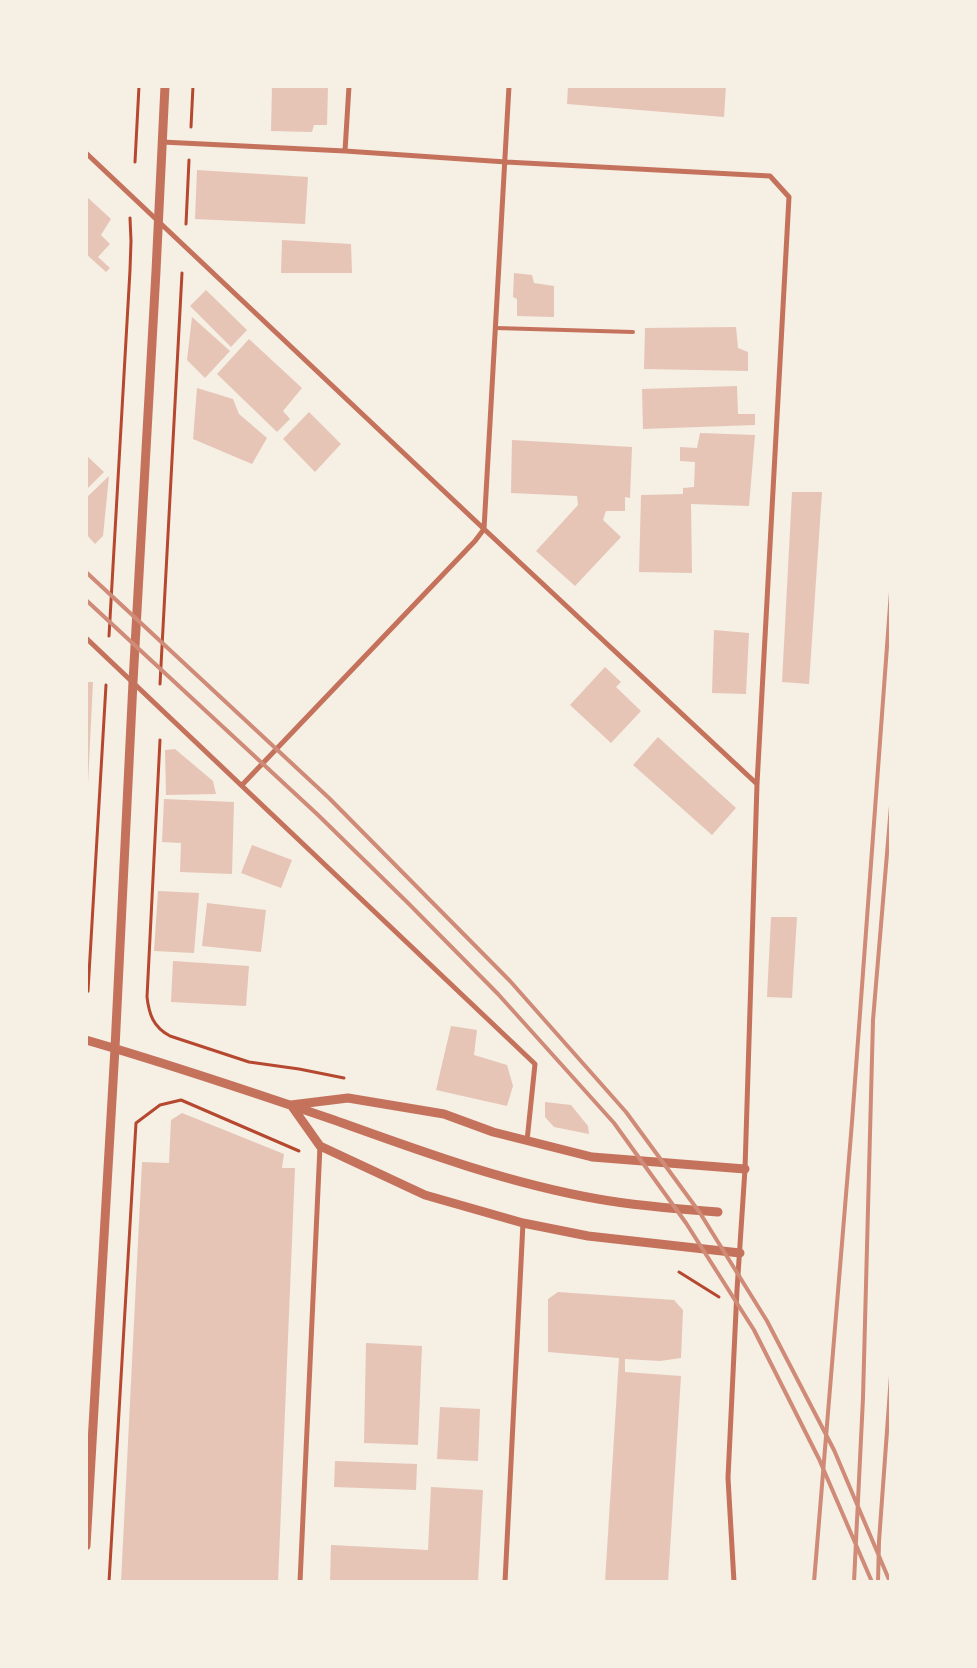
<!DOCTYPE html>
<style>
body{margin:0}
#map{position:relative;width:977px;height:1668px;overflow:hidden;background:#f6efe4;font-family:"PT Sans Narrow",sans-serif}
canvas{display:block}
.frame{position:absolute;inset:0;border:88px solid #f6efe4;pointer-events:none}
</style>
<div id="map">
<canvas width="977" height="1668"></canvas>
<div class="frame"></div>
</div>
<script>
const g = document.querySelector('canvas').getContext('2d');
g.lineJoin = 'round';
function fill(path, color) { g.fillStyle = color; g.fill(path, 'evenodd'); }
function stroke(path, color, width, dash) { g.strokeStyle = color; g.lineWidth = width; g.lineCap = dash ? 'butt' : 'round'; g.setLineDash(dash || []); g.stroke(path); }
const building = new Path2D(`
 M272,86H328L327,125H314L312,132L271,131Z
 M568,86H726L724,117L567,104Z
 M197,170L308,177L305,224L195,219Z
 M86,196L111,219L101,235L110,244L98,257L110,268L106,272L86,254Z
 M282,240L351,244L352,273H281Z
 M514,273L532,275L534,283L554,286V317L517,316V299L513,297Z
 M206,290L247,330L231,347L190,306Z
 M192,317L230,351L205,378L187,360Z
 M736,327L738,348L748,352V371L644,369L645,328Z
 M249,339L302,388L283,411L290,419L277,432L217,374Z
 M737,386L738,414H755V425L643,429L642,389Z
 M197,388L233,399L239,414L267,438L252,464L193,439Z
 M309,412L341,444L315,472L283,439Z
 M700,433L755,435L749,506L691,504L692,573L639,572L641,495L683,494V488L694,487L695,462L680,461V447L697,448Z
 M512,440L632,447L630,498L625,497V511H606L603,520L621,537L575,586L536,551L578,505L577,496L511,493Z
 M86,455L104,472L86,490Z
 M109,476L103,536L95,544L86,534V498Z
 M792,492H822L809,684L782,682Z
 M714,630L749,633L746,694L712,693Z
 M605,667L621,682L616,687L641,711L611,743L570,705Z
 M86,682H93L88,783H86Z
 M658,737L736,808L712,835L633,765Z
 M175,749L213,781L216,794L166,795L165,750Z
 M164,799L234,802L232,874L180,872L181,843L162,842Z
 M252,845L292,860L281,888L241,873Z
 M158,891L199,893L194,953L154,951Z
 M207,903L266,910L261,952L202,946Z
 M771,917H797L792,998L767,997Z
 M173,961L249,966L246,1006L171,1002Z
 M451,1026L477,1030L474,1055L507,1065L513,1086L507,1106L436,1090Z
 M545,1102L571,1105L588,1126L589,1134L554,1127L545,1117Z
 M182,1113L284,1154L282,1168H295L278,1582H121L142,1162L169,1163L171,1120Z
 M558,1292L674,1300L683,1310L681,1358L660,1361L625,1359V1372L681,1376L668,1582H605L619,1358L548,1352V1299Z
 M366,1343L422,1346L418,1445L364,1443Z
 M440,1407L480,1409L478,1461L437,1459Z
 M335,1461L417,1464L416,1490L334,1487Z
 M431,1487L483,1490L478,1582H330L331,1545L428,1550Z`);
const path = new Path2D(`
 M191,127L193,86
 M135,162L139,86
 M186,224L189,160
 M109,636L130,270L131,241L130,218
 M160,684L182,273
 M160,740L147,997C149,1014 153,1027 170,1036L249,1062L299,1069L344,1078
 M86,993L88,991L106,685
 M679,1272L719,1297
 M109,1582L136,1123L160,1105L181,1100L299,1151`);
const service = new Path2D(`
 M496,328L633,332`);
const minor = new Path2D(`
 M162,142L345,151L506,162L770,176L789,197L757,784L745,1169L737,1290L728,1478L734,1582
 M345,151L349,86
 M86,153L484,529L757,784
 M86,638L535,1064L527,1141
 M242,785L475,541L484,529L509,86
 M300,1582L320,1146
 M505,1582L523,1223`);
const tertiary = new Path2D(`
 M86,1040C169,1064 252,1092 334,1120C420,1151 507,1183 598,1199C637,1206 677,1209 718,1212
 M740,1253L588,1236L523,1223L425,1195L320,1146L291,1105L348,1098L444,1114L493,1132L592,1157L745,1169
 M86,1546L115,1048L133,682L156,271L165,86`);
const rail = new Path2D(`
 M86,572L329,798L510,981L626,1112L700,1213L767,1321L834,1450L890,1582
 M86,600L317,814L408,903L498,994L614,1123L686,1223L754,1330L819,1459L872,1582
 M814,1582L852,1122L891,592
 M854,1582L863,1398L873,1020L891,806
 M878,1582L879,1541L891,1376`);
fill(building, '#e6c5b7');
stroke(path, '#b5482f', 3);
stroke(service, '#c5725c', 4);
stroke(minor, '#c5725c', 5);
stroke(tertiary, '#c5725c', 9);
stroke(rail, '#cf8b77', 4);
</script>
